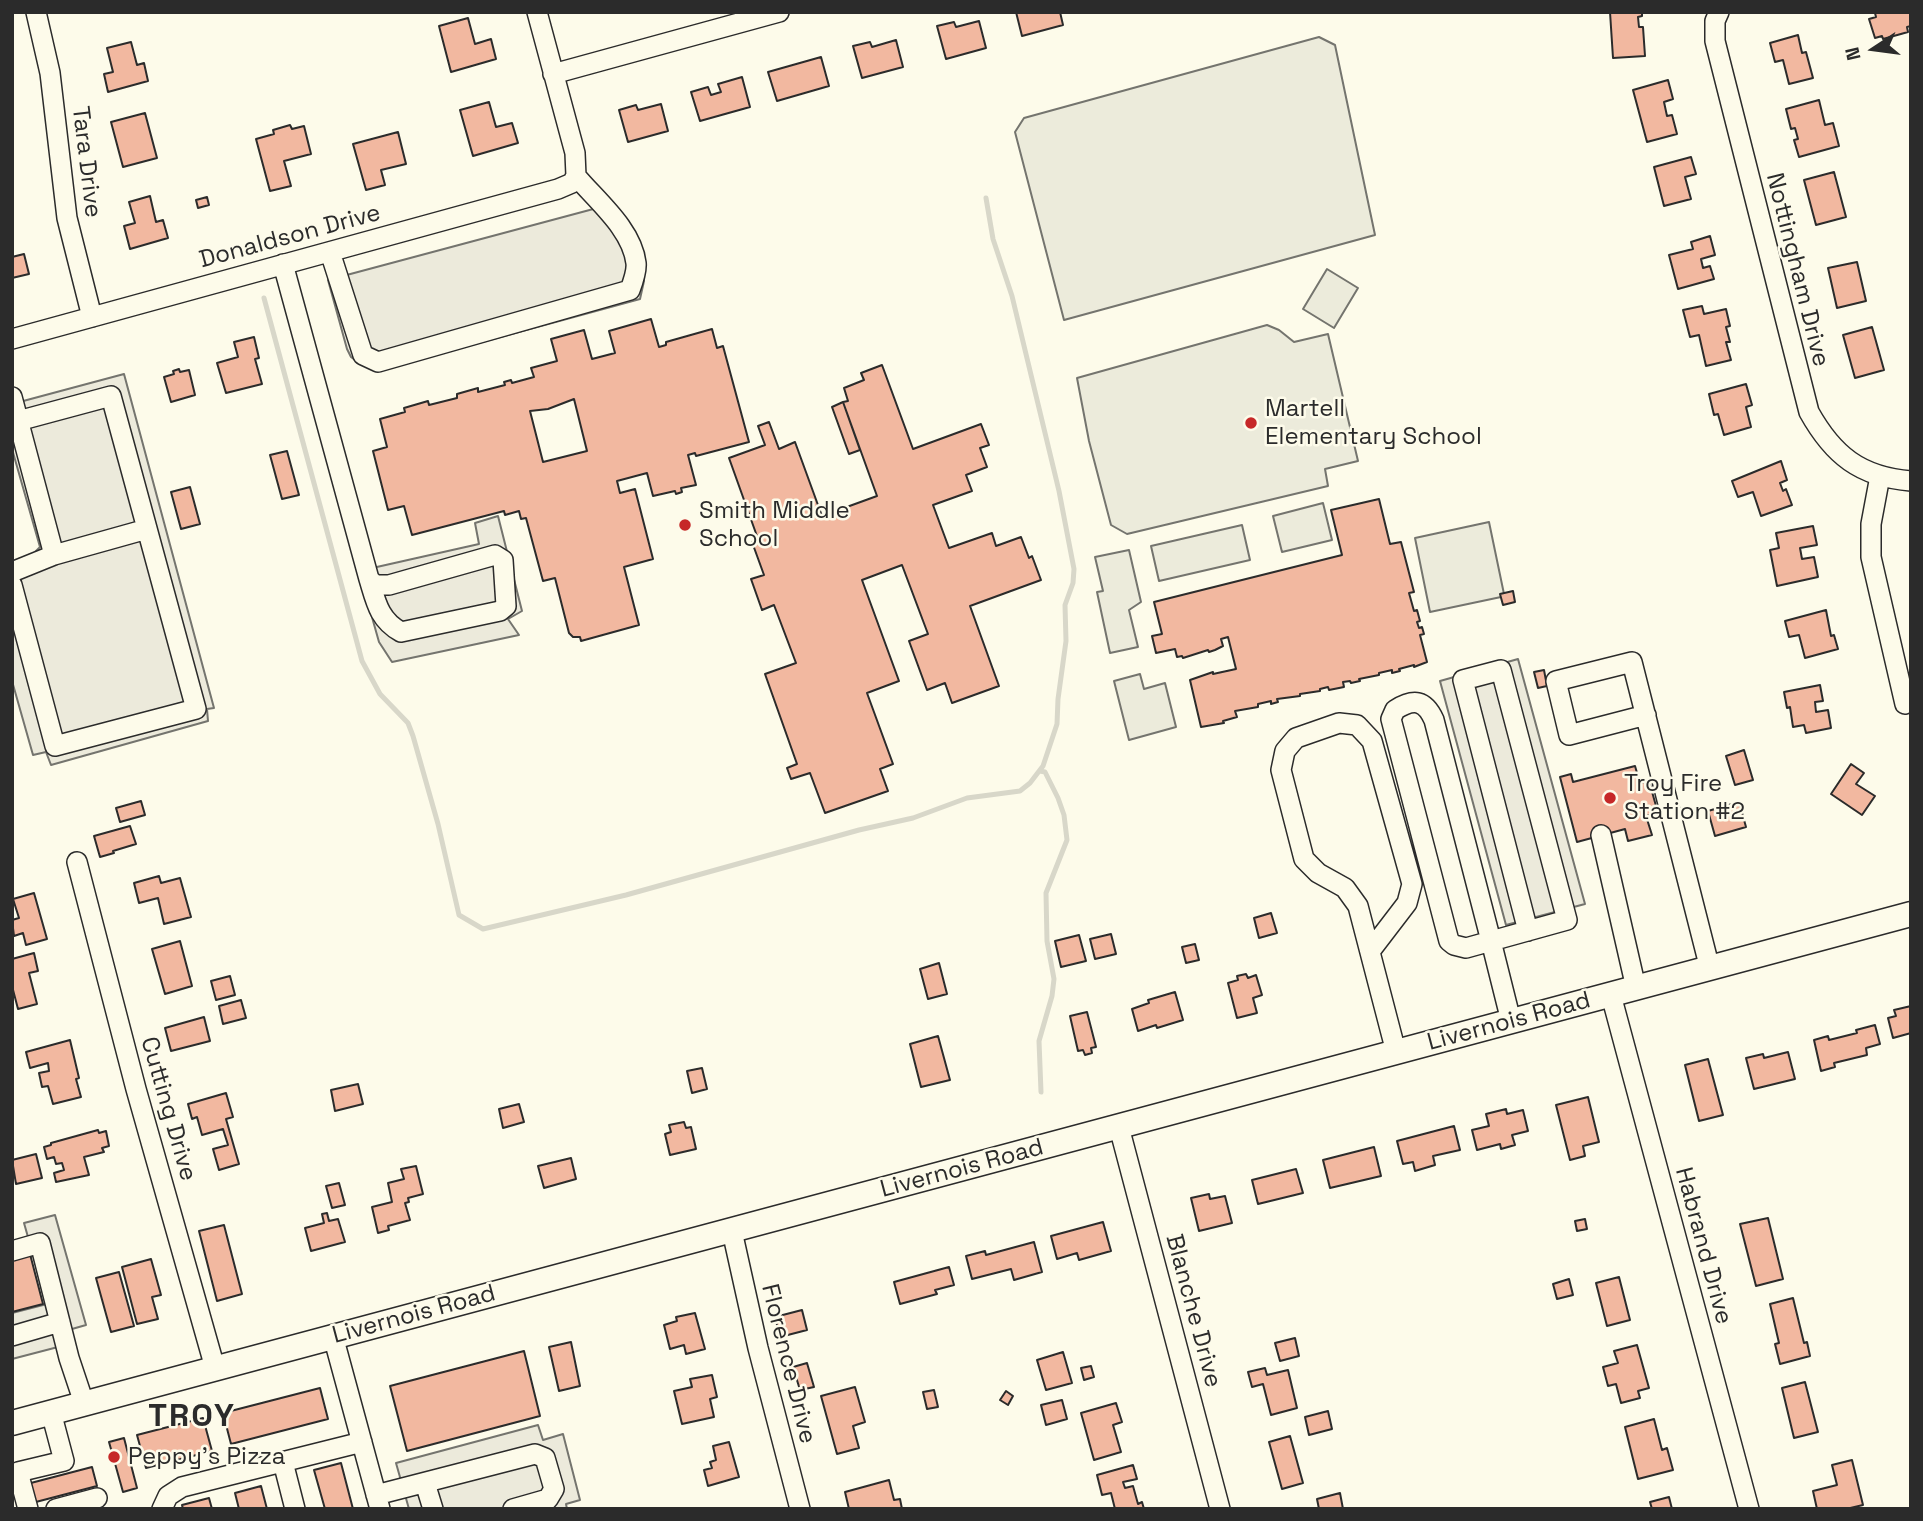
<!DOCTYPE html>
<style>
body{margin:0}
#map{position:relative;width:1923px;height:1521px;overflow:hidden;background:#fdfbea;font-family:"Space Grotesk",sans-serif}
canvas{display:block}
.frame{position:absolute;inset:0;border:14px solid #2b2b2b;pointer-events:none}
.north{position:absolute;left:1839px;top:14px;width:70px;height:70px;-webkit-text-stroke:5px #fdfbea;paint-order:stroke;rotate:257deg;font-size:19px;font-weight:700;line-height:28px;text-align:center;color:#2b2b2b}
.north::after{content:'';display:block;margin:auto;width:24px;height:32px;background:#2b2b2b;clip-path:polygon(50% 0,100% 100%,50% 72%,0 100%)}
</style>
<div id="map">
<canvas width="1923" height="1521"></canvas>
<div class="frame"></div>
<div class="north">N</div>
</div>
<script>
const g = document.querySelector('canvas').getContext('2d');
g.lineJoin = 'round';
function fill(path, color) { g.fillStyle = color; g.fill(path, 'evenodd'); }
function stroke(path, color, width, dash) { g.strokeStyle = color; g.lineWidth = width; g.lineCap = dash ? 'butt' : 'round'; g.setLineDash(dash || []); g.stroke(path); }
function label(font, color, halo, rows, align = 'center') {
  g.font = font + ' "Space Grotesk",sans-serif'; g.lineWidth = 5; g.setLineDash([]); g.textBaseline = 'middle'; g.strokeStyle = halo; g.fillStyle = color; for (const [text, x, y, turn = 0] of rows) {
    g.save(); g.translate(x, y); g.rotate((+turn || 0) * Math.PI / 180); g.textAlign = isNaN(turn) ? turn : align; if (halo) g.strokeText(text, 0, 0); g.fillText(text, 0, 0); g.restore();
  }
}
const green = new Path2D(`
 M1319,37L1335,45L1375,235L1064,320L1015,132L1024,118Z
 M1327,269L1358,288L1334,328L1303,309Z
 M1267,325L1279,330L1294,342L1328,334L1358,461L1325,469L1328,486L1127,534L1111,525L1089,441L1077,378Z
 M1323,503L1332,540L1282,552L1273,516Z
 M1489,522L1504,594L1501,597L1430,612L1415,538Z
 M1242,525L1250,560L1159,581L1151,546Z
 M1129,550L1141,602L1129,610L1138,647L1110,653L1097,592L1103,591L1095,557Z
 M1140,674L1144,689L1165,683L1176,727L1129,740L1114,681Z`);
const parking = new Path2D(`
 M612,204L643,263L644,281L640,299L383,369L359,363L351,357L347,349L328,280Z
 M124,374L214,708L207,709L208,721L51,765L46,752L33,755L12,681V563L29,558L40,547L12,449V404Z
 M498,516L522,611L508,619L519,635L392,662L379,642L359,571L479,544L475,523Z
 M1518,659L1585,904L1506,925L1440,681Z
 M55,1215L86,1325L72,1329L58,1347L12,1359V1313L47,1304L24,1223Z
 M538,1425L543,1440L563,1434L580,1500L566,1504L567,1509H409L396,1463Z`);
const stream = new Path2D(`
 M264,298L362,661L380,694L408,723L413,736L438,824L459,915L483,929L626,895L859,830L913,818L967,798L1020,791L1030,783L1043,766L1057,724L1058,699L1066,641L1065,605L1073,583L1074,569L1059,491L1012,296L993,239L986,198
 M1040,771L1045,772L1058,798L1064,815L1067,840L1046,893L1047,941L1054,979L1052,996L1039,1041L1041,1092`);
const building = new Path2D(`
 M1016,12H1060L1063,25L1022,36Z
 M1610,12H1642V16L1638,17L1639,27H1643L1645,56L1613,58Z
 M1911,12V26L1907,27L1908,32L1883,39L1882,36L1875,38L1869,19L1876,17L1875,13Z
 M468,18L475,44L491,39L496,59L451,72L439,26Z
 M979,21L986,48L946,59L937,26L954,22L956,27Z
 M1798,35L1802,53L1806,52L1813,78L1789,84L1783,60L1775,62L1770,43Z
 M896,40L903,67L862,78L853,46L870,42L872,47Z
 M131,42L137,65L144,63L148,81L108,92L104,74L113,72L107,48Z
 M821,57L829,86L777,101L768,72Z
 M742,77L750,107L700,121L691,92L708,87L711,95L721,92L718,84Z
 M1668,80L1673,99L1664,102L1667,116L1672,115L1677,134L1647,142L1633,90Z
 M1819,100L1825,125L1833,123L1839,146L1799,157L1794,140L1798,139L1795,128L1791,129L1786,109Z
 M489,102L496,127L512,123L518,143L473,156L460,110Z
 M661,104L668,131L628,142L619,110L636,105L638,110Z
 M145,113L157,158L123,167L111,122Z
 M290,125L292,129L304,126L311,154L284,161L291,186L270,191L256,139L274,134L273,130Z
 M398,132L406,164L381,170L385,185L366,190L353,144Z
 M1691,157L1696,174L1685,177L1691,199L1664,206L1654,167Z
 M1834,172L1846,217L1816,225L1804,180Z
 M150,196L156,222L163,220L168,238L130,249L124,226L135,223L129,202Z
 M207,197L209,205L198,208L196,200Z
 M1710,236L1715,255L1701,259L1703,268L1710,266L1714,279L1678,289L1669,255L1693,249L1691,242Z
 M24,254L29,274L12,278V257Z
 M1857,262L1866,301L1837,308L1828,268Z
 M1702,306L1704,314L1726,309L1730,326L1726,327L1730,342H1726L1731,360L1706,366L1699,335L1690,337L1683,310Z
 M651,319L659,347L666,345V342L712,329L717,348L723,346L749,442L696,456L695,453L688,455L696,485L681,488L682,492L676,494L675,491L653,496L647,473L617,481L620,493L635,489L653,559L624,567L639,625L581,641L580,637H573L569,633L555,578L543,581L526,518L521,519L519,511L505,515L504,511L412,535L404,506L388,510L373,451L387,447L380,419L405,412L404,408L428,401L429,405L457,398V394L478,388V392L505,385L504,382L511,380L512,383L534,377L531,368L557,361L551,339L584,330L592,359L615,353L609,331ZM574,399L587,451L543,462L530,411L548,409Z
 M1872,327L1884,370L1855,378L1843,335Z
 M254,337L259,358L255,359L262,384L226,393L217,363L238,357L234,342Z
 M882,365L913,449L981,424L989,445L980,448L987,467L966,475L972,491L933,505L949,548L992,533L996,546L1021,537L1029,558L1032,556L1041,580L970,606L999,686L952,703L945,683L927,690L909,641L928,634L902,565L862,580L899,681L867,693L893,764L880,769L888,791L825,813L810,773L791,779L787,768L797,764L765,674L796,663L774,605L762,610L751,579L764,575L752,542L758,539L729,458L765,445L758,426L769,422L779,449L795,442L822,516L877,496L843,402L848,401L844,388L864,380L861,373Z
 M179,369L180,372L189,370L195,395L171,402L164,377L174,374L173,371Z
 M1746,384L1752,405L1746,407L1751,427L1724,435L1718,414L1714,415L1709,394Z
 M843,402L860,450L849,454L832,407Z
 M287,451L299,495L282,499L270,455Z
 M1781,461L1787,480L1780,483L1783,491L1786,489L1792,505L1761,516L1753,492L1738,497L1732,481Z
 M190,487L200,524L181,529L171,492Z
 M1379,499L1390,544L1401,542L1414,592L1409,593L1414,611L1417,610L1420,621L1417,622L1419,628L1422,627L1424,634L1420,635L1427,662L1414,667V665L1399,669L1400,671L1392,673V670L1379,673V675L1359,679L1360,681L1351,683L1350,681L1343,682L1344,687L1329,690L1328,687L1320,689V691L1300,694V696L1277,699L1278,702L1271,704V701L1258,704V707L1235,711L1237,717L1223,721L1224,723L1201,727L1190,680L1213,672V674L1236,669L1228,637L1221,639L1223,646L1215,650L1209,652L1208,650L1183,658L1182,656L1177,657L1175,649L1156,653L1152,636L1162,634L1154,602L1342,555L1331,510Z
 M1813,526L1817,545L1800,548L1802,559L1814,557L1818,577L1777,586L1770,550L1779,548L1776,533Z
 M1513,591L1515,602L1503,605L1500,594Z
 M1826,610L1831,636L1834,635L1838,649L1805,658L1799,635L1789,637L1785,621Z
 M1544,670L1547,686L1538,688L1534,672Z
 M1820,685L1823,701L1815,702L1816,712L1828,710L1831,728L1806,733L1804,725L1793,727L1790,707L1787,708L1784,692Z
 M1744,750L1753,780L1735,785L1726,756Z
 M1851,764L1864,773L1856,784L1875,796L1862,815L1831,794Z
 M1635,766L1640,783L1649,781L1658,813L1646,816L1652,835L1628,841L1625,829L1577,842L1560,777L1571,774L1573,782Z
 M141,801L145,815L120,822L116,808Z
 M1739,802L1746,827L1715,836L1708,811Z
 M130,826L136,844L113,851L114,853L100,857L94,836Z
 M159,876L161,883L180,878L191,917L164,924L158,898L139,903L134,883Z
 M34,893L47,939L26,945L23,933L14,936L12,920L19,918L13,899Z
 M1271,913L1277,933L1259,938L1254,918Z
 M1111,934L1116,954L1095,959L1090,939Z
 M1079,935L1086,961L1061,967L1055,941Z
 M180,941L192,986L165,994L152,949Z
 M1195,944L1199,960L1186,963L1182,947Z
 M34,953L38,971L29,973L37,1004L18,1009L12,986V959Z
 M939,963L947,994L928,999L920,969Z
 M1246,974L1248,978L1256,975L1262,995L1253,998L1257,1013L1237,1018L1228,983L1238,980L1237,976Z
 M230,976L235,995L216,1000L211,981Z
 M1175,992L1183,1020L1157,1028L1156,1025L1138,1031L1132,1009L1149,1003L1148,1000Z
 M241,1000L246,1018L223,1024L219,1006Z
 M1911,1006V1033L1893,1038L1888,1018L1896,1016L1894,1010Z
 M1087,1012L1096,1047L1091,1048L1092,1053L1085,1055L1083,1050L1078,1051L1070,1016Z
 M204,1017L210,1041L171,1051L165,1028Z
 M1875,1025L1880,1044L1866,1048L1867,1055L1834,1063L1835,1067L1821,1071L1814,1040L1828,1036L1829,1040L1857,1033L1856,1030Z
 M938,1036L950,1080L921,1087L910,1044Z
 M70,1040L79,1078L76,1079L81,1097L53,1104L48,1086L42,1087L39,1073L49,1071L48,1063L30,1068L26,1052Z
 M1788,1052L1795,1079L1754,1089L1746,1058L1763,1054L1764,1058Z
 M1708,1059L1723,1115L1699,1121L1685,1065Z
 M702,1068L707,1089L692,1093L687,1071Z
 M358,1084L363,1104L335,1111L331,1090Z
 M226,1093L233,1117L226,1119L239,1164L219,1170L213,1149L228,1145L223,1129L202,1135L197,1117L192,1119L188,1104Z
 M1588,1097L1599,1142L1583,1146L1585,1156L1570,1160L1556,1105Z
 M519,1104L524,1122L503,1128L499,1109Z
 M1506,1109L1507,1114L1523,1110L1528,1131L1512,1135L1515,1145L1501,1149L1500,1144L1477,1150L1472,1130L1489,1126L1486,1114Z
 M684,1122L686,1128L691,1127L696,1149L670,1155L665,1134L671,1132L669,1125Z
 M1454,1126L1460,1150L1433,1156L1435,1165L1415,1171L1413,1162L1403,1164L1397,1141Z
 M98,1130L99,1133L106,1131L109,1146L102,1148L104,1152L84,1157L89,1175L56,1182L54,1173L64,1170L62,1163L56,1164L54,1157L47,1159L44,1147L51,1145V1143Z
 M1374,1147L1381,1176L1330,1188L1323,1160Z
 M36,1154L42,1178L16,1184L12,1160Z
 M571,1158L576,1179L544,1188L538,1166Z
 M416,1166L423,1194L408,1198L409,1202L405,1203L410,1220L388,1226L389,1230L378,1233L372,1207L392,1202L388,1183L404,1179L401,1169Z
 M1296,1169L1303,1193L1258,1204L1252,1180Z
 M339,1183L345,1205L332,1208L326,1186Z
 M1209,1194L1210,1199L1225,1196L1232,1223L1199,1231L1191,1198Z
 M327,1213L329,1221L338,1219L345,1242L311,1251L305,1228L324,1223L322,1214Z
 M1768,1218L1783,1279L1756,1286L1740,1224Z
 M1585,1219L1587,1229L1577,1231L1575,1221Z
 M1103,1222L1111,1251L1079,1260L1077,1253L1057,1259L1051,1236Z
 M224,1225L242,1294L217,1301L199,1231Z
 M1034,1242L1042,1272L1014,1280L1011,1269L972,1279L966,1256L985,1251L986,1255Z
 M30,1254L43,1304L12,1312V1259Z
 M151,1259L161,1295L152,1297L158,1319L137,1324L122,1267Z
 M949,1267L954,1285L935,1290L937,1294L900,1304L894,1282Z
 M119,1272L134,1326L111,1332L96,1278Z
 M1619,1277L1630,1320L1607,1326L1596,1283Z
 M1569,1279L1573,1295L1557,1299L1553,1284Z
 M1793,1298L1804,1343L1807,1342L1810,1356L1780,1364L1775,1344L1779,1343L1770,1304Z
 M802,1310L807,1330L780,1337L775,1317Z
 M695,1313L705,1349L686,1354L684,1345L670,1349L664,1325L677,1321L676,1317Z
 M1295,1338L1299,1356L1280,1361L1275,1343Z
 M571,1342L580,1386L559,1391L549,1347Z
 M1637,1345L1649,1388L1638,1391L1640,1398L1621,1403L1616,1384L1608,1386L1603,1367L1618,1363L1614,1351Z
 M524,1351L540,1416L407,1451L390,1386Z
 M1063,1352L1072,1383L1046,1390L1037,1360Z
 M807,1363L814,1387L800,1390L793,1367Z
 M1091,1366L1094,1377L1084,1380L1081,1368Z
 M1265,1368L1267,1375L1288,1370L1297,1408L1271,1415L1263,1384L1252,1387L1248,1372Z
 M712,1375L717,1397L710,1399L714,1417L682,1424L674,1391L692,1387L690,1379Z
 M1805,1382L1818,1432L1794,1438L1782,1388Z
 M855,1387L865,1422L853,1426L859,1448L837,1454L821,1396Z
 M320,1388L328,1419L231,1444L223,1413Z
 M934,1390L938,1407L927,1409L923,1392Z
 M1006,1391L1013,1396L1008,1405L1000,1400Z
 M1062,1400L1067,1419L1046,1425L1041,1405Z
 M1116,1403L1122,1422L1113,1425L1121,1452L1094,1460L1081,1413Z
 M1328,1411L1332,1429L1309,1435L1305,1417Z
 M203,1418L212,1451L146,1468L137,1435Z
 M1654,1419L1662,1450L1667,1448L1673,1470L1638,1479L1625,1427Z
 M1290,1436L1303,1483L1282,1489L1269,1442Z
 M124,1438L137,1488L123,1492L109,1442Z
 M729,1442L739,1477L708,1486L704,1470L712,1468L710,1462L716,1460L713,1446Z
 M1852,1460L1863,1505L1846,1509H1817L1813,1491L1837,1485L1832,1465Z
 M341,1463L353,1509H325L314,1470Z
 M1133,1465L1137,1479L1123,1482L1125,1488L1133,1486L1138,1504L1142,1502L1144,1509H1115L1111,1493L1102,1495L1097,1475Z
 M92,1467L97,1486L32,1503L27,1484Z
 M889,1480L894,1500L900,1499L902,1509H849L845,1492Z
 M261,1486L267,1509H239L235,1493Z
 M1340,1493L1343,1509H1319L1317,1499Z
 M1669,1497L1672,1509H1652L1650,1502Z
 M209,1498L212,1509H183L182,1505Z`);
const minor = new Path2D(`
 M36,12L50,73L67,218L92,317
 M537,12L575,153L576,176
 M1719,12L1715,21V41L1809,412C1833,455 1860,477 1911,481
 M553,74L779,12
 M330,252L363,355L378,362L630,290C633,282 637,271 636,263C632,229 597,201 576,176
 M283,264L369,579L375,585H389L495,555L503,560L506,606L500,611L401,632C379,620 376,602 369,579
 M12,339L558,189L572,183L576,176
 M12,397L54,555
 M1880,476L1871,524V557L1905,704
 M12,572L54,555L147,529
 M12,585L55,746L196,709L111,396L18,421
 M1646,715L1569,735L1556,681L1632,662L1710,969
 M1601,835L1636,988
 M77,862L136,1089L215,1368
 M1371,950L1407,903L1412,884L1372,741L1357,725L1339,723L1296,738L1285,751L1281,770L1304,859L1318,873L1345,888L1358,906L1396,1052
 M1611,995L1749,1509
 M1511,1021L1491,941L1434,720C1425,700 1414,698 1395,710L1391,719L1449,941L1454,945L1466,948L1567,920L1501,670L1463,680L1528,931
 M1119,1127L1220,1509
 M732,1231L758,1348L800,1509
 M12,1251L40,1243L69,1358L84,1403
 M12,1336L60,1322
 M333,1336L380,1509
 M283,1462L295,1509
 M425,1483L433,1509
 M376,1495L535,1454L545,1458L554,1489L548,1499L513,1509
 M28,1509L18,1472L64,1461L51,1412
 M56,1509L97,1498
 M162,1509L168,1496L182,1487L362,1442`);
const major = new Path2D(`
 M12,1423L1911,914`);
const markers = [
 [1251,423,7,"#c62828"],
 [685,525,7,"#c62828"],
 [1610,798,7,"#c62828"],
 [114,1457,7,"#c62828"]
];
const streetNames = [
 ["Tara Drive",86,162,83],
 ["Donaldson Drive",290,237,-15],
 ["Nottingham Drive",1797,270,76],
 ["Livernois Road",1509,1022,-15],
 ["Cutting Drive",168,1109,74],
 ["Livernois Road",962,1169,-15],
 ["Habrand Drive",1703,1246,75],
 ["Blanche Drive",1193,1311,75],
 ["Livernois Road",414,1315,-15],
 ["Florence Drive",788,1364,76]
];
const poiNames = [
 ["Martell",1265,409],
 ["Elementary School",1265,437],
 ["Smith Middle",699,511],
 ["School",699,539],
 ["Troy Fire",1624,784],
 ["Station #2",1624,812],
 ["Peppy's Pizza",128,1457]
];
const districtNames = [
 ["TROY",192,1417]
];
fill(green, '#ecebdb');
stroke(green, '#74746e', 2);
fill(parking, '#eceadb');
stroke(parking, '#74746e', 2);
stroke(stream, '#d8d7c9', 5);
fill(building, '#f2b8a0');
stroke(building, '#2b2b2b', 2);
stroke(minor, '#2b2b2b', 22);
stroke(major, '#2b2b2b', 27);
stroke(minor, '#fdfbea', 19);
stroke(major, '#fdfbea', 24);
for (const [x, y, r, color] of markers) { const dot = new Path2D(); dot.arc(x, y, r, 0, 2 * Math.PI); g.fillStyle = color; g.fill(dot); stroke(dot, '#fdfbea', 2.5); }
label('24px', '#2b2b2b', '#fdfbea', streetNames);
label('24px', '#2b2b2b', '#fdfbea', poiNames, 'left');
g.letterSpacing = '2px';
label('bold 32px', '#2b2b2b', '#fdfbea', districtNames);
g.letterSpacing = '0px';
</script>
